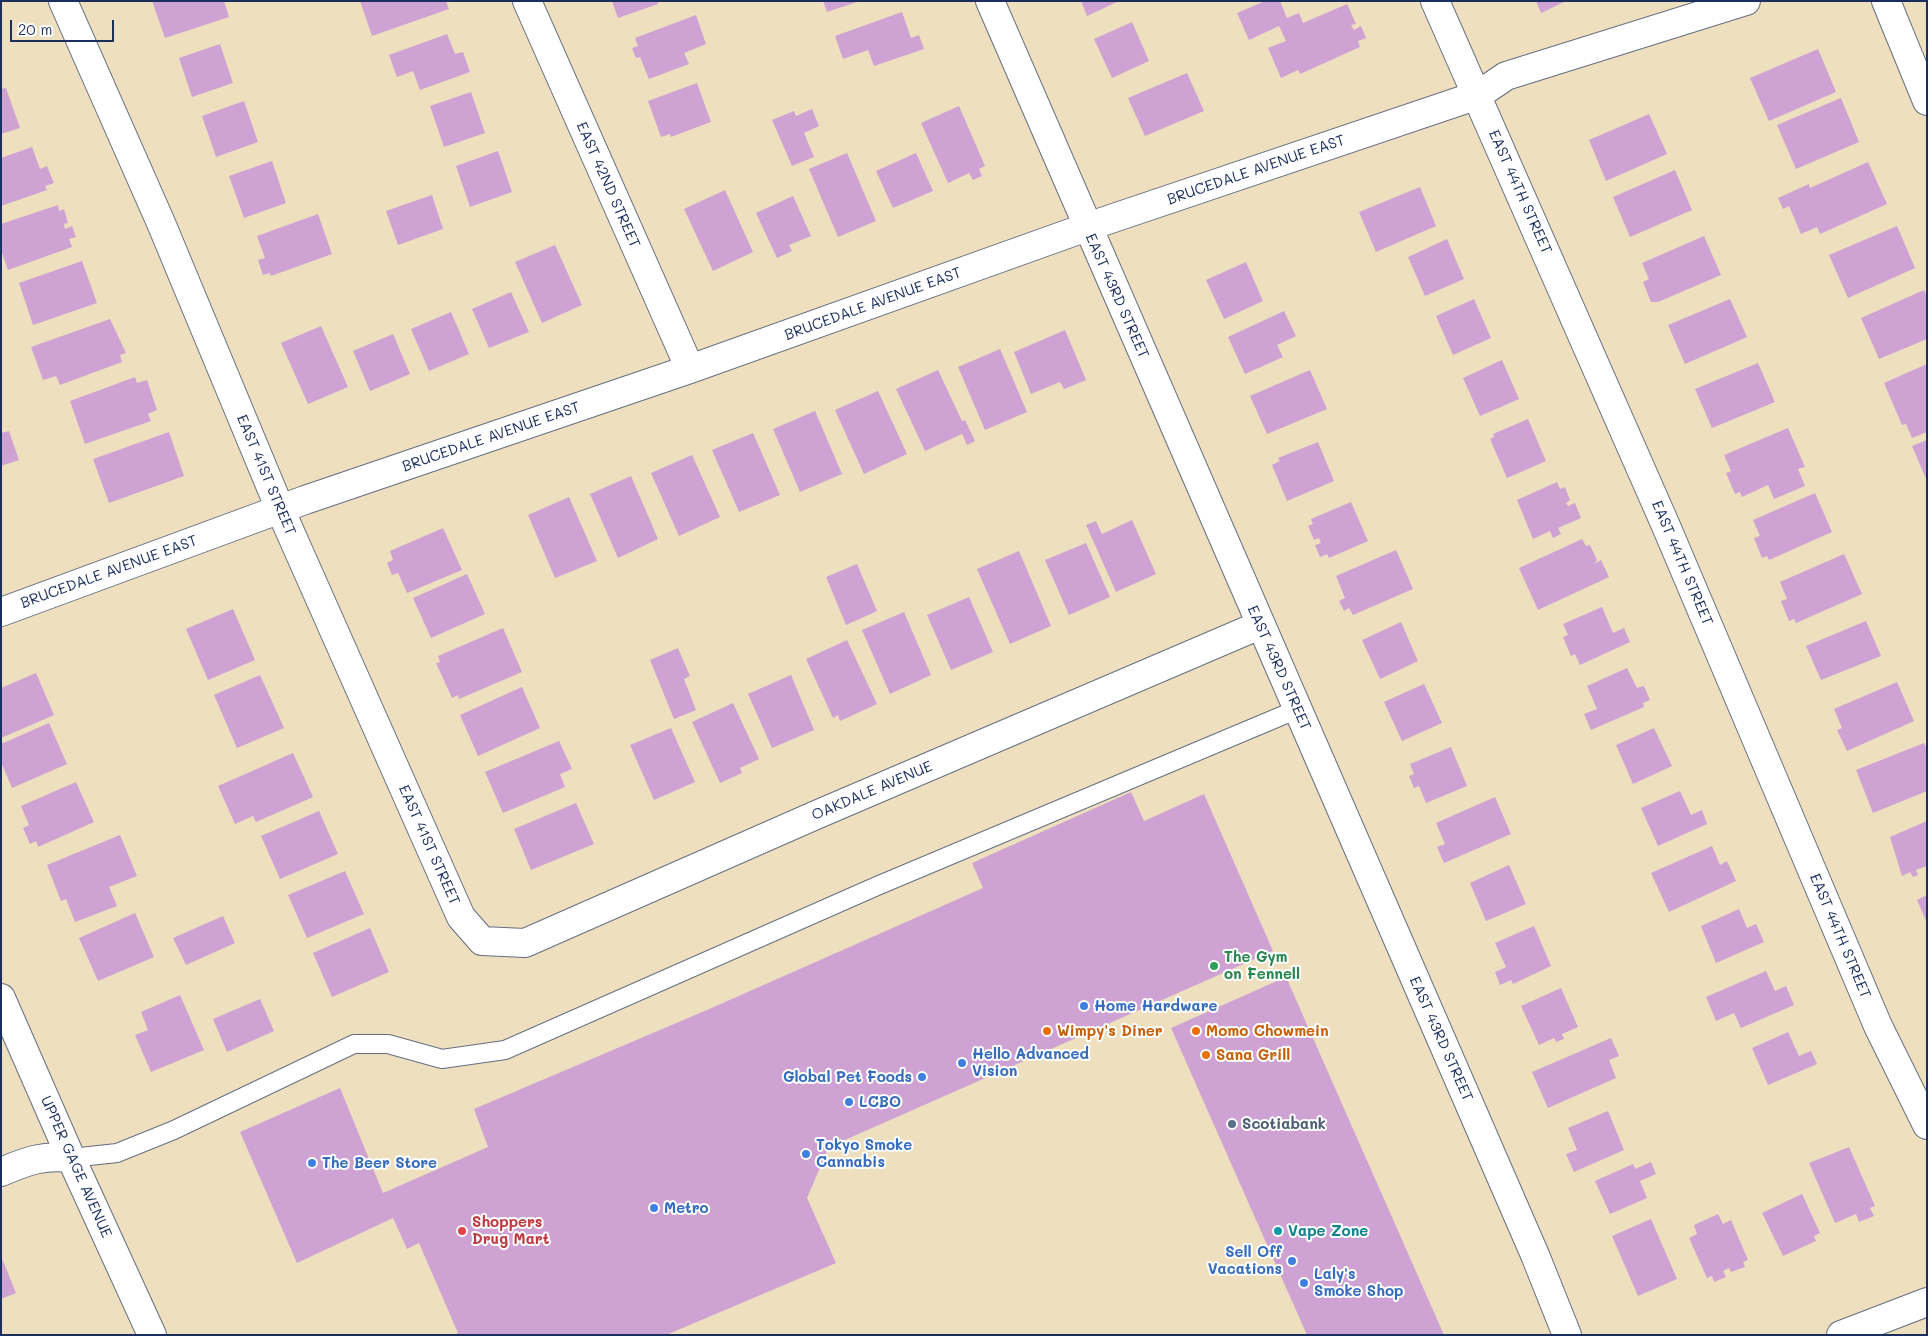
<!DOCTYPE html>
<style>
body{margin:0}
#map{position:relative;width:1928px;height:1336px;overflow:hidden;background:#eee0bf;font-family:Mali,sans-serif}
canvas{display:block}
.frame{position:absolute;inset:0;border:2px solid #1b2f5e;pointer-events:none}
.scale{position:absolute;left:10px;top:20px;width:104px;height:22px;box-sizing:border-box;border:2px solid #1b2f5e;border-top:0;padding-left:6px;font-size:15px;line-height:18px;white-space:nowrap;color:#1b2f5e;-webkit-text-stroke:4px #fff;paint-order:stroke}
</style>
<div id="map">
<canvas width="1928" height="1336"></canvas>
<div class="frame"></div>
<div class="scale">20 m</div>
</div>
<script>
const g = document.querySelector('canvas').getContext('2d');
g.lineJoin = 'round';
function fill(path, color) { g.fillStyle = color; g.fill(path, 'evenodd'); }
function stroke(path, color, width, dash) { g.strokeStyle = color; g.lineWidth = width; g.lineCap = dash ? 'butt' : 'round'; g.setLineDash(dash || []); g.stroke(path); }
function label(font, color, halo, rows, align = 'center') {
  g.font = font + ' Mali,sans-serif'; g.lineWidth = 4; g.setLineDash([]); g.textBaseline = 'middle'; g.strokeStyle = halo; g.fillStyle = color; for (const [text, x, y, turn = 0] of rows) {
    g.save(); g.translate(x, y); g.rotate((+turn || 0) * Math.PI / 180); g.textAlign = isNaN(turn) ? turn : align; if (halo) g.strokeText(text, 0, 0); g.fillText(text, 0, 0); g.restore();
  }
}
const building = new Path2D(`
 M152,1H224L229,17L165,38Z
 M360,1H446L449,9L372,36Z
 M612,1H658V4L618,18Z
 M823,1H857V2L827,12Z
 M1081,1H1119L1087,16Z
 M1265,1H1280L1287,18L1299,13L1303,23L1347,4L1356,24L1351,25L1354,30L1361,26L1366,38L1358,41L1360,47L1300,74L1298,70L1281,78L1268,48L1286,41L1279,26L1249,40L1237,13Z
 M1536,1H1566L1541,13Z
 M902,12L911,38L919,35L924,49L874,66L868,50L843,59L835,36Z
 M696,15L706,44L684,53L689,64L649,79L640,57L636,58L632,48L638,46L635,38Z
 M1132,22L1149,61L1112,78L1094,39Z
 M447,34L455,54L463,52L470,72L420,90L413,71L397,77L389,55Z
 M220,44L233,83L192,97L179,58Z
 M1818,49L1836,92L1769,121L1750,78Z
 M1187,73L1204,111L1145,136L1128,98Z
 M697,83L711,122L671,137L670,134L661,137L648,101Z
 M6,88L20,128L1,134V89Z
 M471,92L485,133L444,147L430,106Z
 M1841,98L1859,142L1796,169L1777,125Z
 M244,101L258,142L216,157L202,116Z
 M959,106L985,166L979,169L982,176L973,180L969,173L948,183L921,123Z
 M812,109L819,126L804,133L814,157L792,166L772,120L794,111L796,116Z
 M1649,114L1667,154L1606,181L1589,140Z
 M32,147L40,169L47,166L54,183L45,186L47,190L1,206V158Z
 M498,151L512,192L470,207L456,166Z
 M847,153L876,221L838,237L809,169Z
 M916,153L933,191L893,208L876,171Z
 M272,161L286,203L244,218L229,176Z
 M1868,162L1887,204L1820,234L1817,227L1801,234L1789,206L1783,209L1778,198L1809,184L1810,188Z
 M1675,170L1692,210L1630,237L1613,197Z
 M1420,187L1436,226L1376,252L1359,212Z
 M725,190L753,252L713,271L684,209Z
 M432,195L443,229L398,245L386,211Z
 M793,196L811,236L789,245L792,251L777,258L756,213Z
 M58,205L59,211L64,209L68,223L64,224L65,229L72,226L76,237L69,239L72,247L8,270L1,250V224Z
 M318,214L332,254L271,276L270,273L263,275L258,260L265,258L257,236Z
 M1897,226L1915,268L1848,298L1829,255Z
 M1704,236L1721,275L1658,302H1651L1643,282L1649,279L1642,263Z
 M1447,239L1464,279L1425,296L1408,257Z
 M555,245L582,305L542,323L515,262Z
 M82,261L97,303L33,325L19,283Z
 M1246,262L1263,301L1224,319L1206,280Z
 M1924,290L1927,296V339L1879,359L1861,318Z
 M511,292L529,332L489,348L472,309Z
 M1474,299L1491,338L1453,355L1436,316Z
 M1730,299L1747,337L1685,364L1668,325Z
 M1284,311L1296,336L1277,345L1283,357L1245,374L1228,337Z
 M451,312L469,354L429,371L411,329Z
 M110,319L126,353L120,355L122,362L60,385L56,376L43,380L31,347Z
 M321,326L348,387L308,404L281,343Z
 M1065,330L1086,380L1064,389L1060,382L1031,394L1014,352Z
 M393,334L410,374L370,391L353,351Z
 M1000,349L1027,412L985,430L958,367Z
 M1502,360L1519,399L1480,416L1463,378Z
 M1758,363L1775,402L1712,428L1695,389Z
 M1927,364V432L1912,438L1906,424L1902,425L1884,383Z
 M938,370L962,421L965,420L975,441L967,445L962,434L925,451L896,389Z
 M1310,370L1327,409L1267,434L1250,396Z
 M135,377L137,383L147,380L157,410L148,414L151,421L85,444L70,401Z
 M878,391L907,454L864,474L835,410Z
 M815,411L842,474L800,492L773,429Z
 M1528,419L1546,461L1507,478L1490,439L1494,437L1493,434Z
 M1788,428L1805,467L1798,469L1805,486L1774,499L1768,485L1742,497L1740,492L1735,494L1726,473L1731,471L1724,455Z
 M9,431L19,460L1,466V433Z
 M169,432L184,476L109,503L93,459Z
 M753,433L780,495L739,512L712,450Z
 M1927,440V481L1912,446Z
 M1318,442L1334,481L1287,501L1272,465L1280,461L1278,458Z
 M692,455L720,517L679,536L651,473Z
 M631,476L658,539L618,558L590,494Z
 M1557,482L1560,489L1565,487L1570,500L1566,503L1568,506L1575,503L1581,518L1558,528L1561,534L1553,538L1550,531L1533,539L1517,500Z
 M1815,493L1832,532L1769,560L1767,556L1762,558L1754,538L1760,536L1753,520Z
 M569,497L597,561L555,578L528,515Z
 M1351,502L1368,541L1329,558L1327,554L1320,557L1315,545L1321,543L1319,538L1314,540L1308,526L1313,524L1311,519Z
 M1132,520L1156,574L1116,592L1086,525L1096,521L1102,534Z
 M443,528L462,570L407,593L398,573L392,575L387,563L393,560L390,551Z
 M1582,539L1586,546L1590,545L1597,560L1594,564L1601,560L1609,577L1538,610L1519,568Z
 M1086,543L1110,597L1069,615L1045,560Z
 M1396,550L1413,589L1353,615L1349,608L1344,611L1339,601L1345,598L1336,576Z
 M1019,551L1051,626L1010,644L977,569Z
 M1844,554L1862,594L1796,623L1794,619L1789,621L1781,601L1787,599L1780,582Z
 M857,564L877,611L846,625L826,577Z
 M467,574L485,614L431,638L413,598Z
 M969,597L993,652L951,670L927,615Z
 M1602,607L1613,633L1624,628L1630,642L1580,665L1575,654L1571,656L1563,637L1568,635L1563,624Z
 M233,609L255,660L208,680L186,629Z
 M904,612L931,675L890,694L862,630Z
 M1866,621L1881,656L1821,680L1806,646Z
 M1401,622L1418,661L1380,679L1362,640Z
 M503,628L522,672L459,699L458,695L452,698L436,663L440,662L438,656Z
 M847,640L877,704L840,721L838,715L833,718L806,659Z
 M678,648L690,676L684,679L696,710L674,719L650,660Z
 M1627,668L1637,688L1644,686L1650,700L1643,703L1644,707L1591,730L1584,714L1597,709L1587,686Z
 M36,673L54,715L1,738V688Z
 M260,675L284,728L237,748L214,695Z
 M791,675L814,730L772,748L748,694Z
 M1897,682L1914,721L1847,751L1837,730L1842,728L1834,709Z
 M1424,684L1442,723L1402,741L1384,702Z
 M522,687L540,728L478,756L460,715Z
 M733,703L759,759L740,768L742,773L720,783L692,722Z
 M49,723L67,764L12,788L1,762V744Z
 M671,728L695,782L654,800L630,745Z
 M1654,728L1672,766L1633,784L1616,745Z
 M559,741L572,769L560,774L565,787L503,813L485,772Z
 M1924,743L1927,749V791L1873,813L1856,770Z
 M1451,747L1467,786L1426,803L1419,786L1414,788L1409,776L1414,774L1410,764Z
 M293,753L313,797L256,822L253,816L235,824L218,786Z
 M76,782L94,822L38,847L36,841L30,844L23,828L29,825L21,806Z
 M1680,791L1691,815L1702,810L1707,824L1658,846L1641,808Z
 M1131,792L1144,821L1204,794L1273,951L829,1147L807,1198L836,1263L666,1335H453L458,1333L419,1243L407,1249L393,1218L297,1263L240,1132L340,1088L383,1193L488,1147L474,1109L707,1010L983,888L972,863Z
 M1495,797L1511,834L1444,863L1437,847L1445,844L1436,823Z
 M576,803L594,844L531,870L514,829Z
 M319,811L338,854L280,879L261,836Z
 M1927,821V866L1916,870L1918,875L1913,877L1910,872L1902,876L1890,837Z
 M120,835L137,876L109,887L117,906L75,922L66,899L61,901L47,865Z
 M1712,846L1720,865L1727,861L1736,881L1669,912L1651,873Z
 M1509,865L1526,904L1486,921L1470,883Z
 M345,871L364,914L307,938L288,895Z
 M1927,895V923L1917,900Z
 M1739,909L1747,928L1756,924L1764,942L1716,963L1701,926Z
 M135,913L154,957L98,981L79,938Z
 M223,916L235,943L186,965L173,938Z
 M1534,926L1551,966L1513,984L1511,980L1500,985L1495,972L1506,967L1495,943Z
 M370,928L389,972L332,997L313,953Z
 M1766,971L1775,991L1786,986L1794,1005L1741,1028L1734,1013L1716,1021L1706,997Z
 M1286,977L1444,1335H1307L1171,1028Z
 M1561,988L1578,1027L1562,1034L1564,1039L1556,1042L1554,1038L1539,1045L1521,1006Z
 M180,995L204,1050L151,1072L135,1035L148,1030L141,1012Z
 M260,999L274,1031L227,1052L213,1019Z
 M1788,1032L1799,1056L1811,1051L1817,1064L1768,1085L1752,1048Z
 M1611,1038L1619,1056L1609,1060L1616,1078L1548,1108L1532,1072Z
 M1608,1111L1624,1150L1574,1172L1566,1154L1577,1150L1568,1128Z
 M1849,1147L1875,1206L1870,1208L1874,1216L1859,1222L1856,1214L1835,1223L1809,1163Z
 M1651,1162L1656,1174L1640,1181L1647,1198L1610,1214L1595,1181L1633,1164L1635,1169Z
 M1802,1194L1820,1233L1814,1236L1816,1241L1783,1256L1762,1213Z
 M1718,1214L1723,1224L1731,1220L1748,1260L1743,1262L1745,1267L1731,1272L1729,1268L1723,1271L1726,1277L1714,1282L1712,1276L1707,1278L1689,1238L1697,1234L1694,1225Z
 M1651,1219L1677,1279L1638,1296L1612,1236Z
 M1,1256L16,1293L1,1299Z`);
const service = new Path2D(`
 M71,1158L117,1153L174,1130L354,1044H388L442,1059L505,1050L877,886L1298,709`);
const minor = new Path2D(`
 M63,1L161,223L280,509L461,917L482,941L525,943L816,815L1260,625
 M527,1L690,369
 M990,1L1535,1255L1567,1335
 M1435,1L1666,526L1878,1026L1927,1125
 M1886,1L1927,101
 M1,612L305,500L690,369L1087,227L1478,95L1506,76L1746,1
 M1,1172C27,1161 42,1155 71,1158`);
const secondary = new Path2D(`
 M1,998L71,1158L152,1335
 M1841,1335L1927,1302`);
const markers = [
 [1214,966,5,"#2e9e5b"],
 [1084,1006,5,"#3f7fe0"],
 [1047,1031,5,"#e8710a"],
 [1196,1031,5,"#e8710a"],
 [1206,1055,5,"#e8710a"],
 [962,1063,5,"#3f7fe0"],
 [922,1077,5,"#3f7fe0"],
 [849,1102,5,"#3f7fe0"],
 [1232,1124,5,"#5c6f8a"],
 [806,1154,5,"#3f7fe0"],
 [312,1163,5,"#3f7fe0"],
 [654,1208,5,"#3f7fe0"],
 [462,1231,5,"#e0444e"],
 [1278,1231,5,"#0f9aa8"],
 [1292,1261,5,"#3f7fe0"],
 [1304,1283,5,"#3f7fe0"]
];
const streetNames = [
 ["BRUCEDALE AVENUE EAST",1256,170,-19],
 ["EAST 42ND STREET",608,185,66],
 ["EAST 44TH STREET",1520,192,66],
 ["EAST 43RD STREET",1117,296,66],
 ["BRUCEDALE AVENUE EAST",873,304,-20],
 ["BRUCEDALE AVENUE EAST",491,437,-19],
 ["EAST 41ST STREET",266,475,67],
 ["EAST 44TH STREET",1682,563,67],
 ["BRUCEDALE AVENUE EAST",109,572,-20],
 ["EAST 43RD STREET",1279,668,66],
 ["OAKDALE AVENUE",872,791,-23],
 ["EAST 41ST STREET",429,845,66],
 ["EAST 44TH STREET",1840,936,67],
 ["EAST 43RD STREET",1441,1039,66],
 ["UPPER GAGE AVENUE",76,1167,66]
];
const leisureNames = [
 ["The Gym",1224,957],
 ["on Fennell",1224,974]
];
const shopNames = [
 ["Home Hardware",1094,1006],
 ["Hello Advanced",972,1054],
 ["Vision",972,1071],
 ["Global Pet Foods",912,1077,"right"],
 ["LCBO",859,1102],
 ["Tokyo Smoke",816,1145],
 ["Cannabis",816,1162],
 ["The Beer Store",322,1163],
 ["Metro",664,1208],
 ["Sell Off",1282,1252,"right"],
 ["Vacations",1282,1269,"right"],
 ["Laly's",1314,1274],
 ["Smoke Shop",1314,1291]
];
const foodNames = [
 ["Wimpy's Diner",1057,1031],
 ["Momo Chowmein",1206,1031],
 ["Sana Grill",1216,1055]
];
const serviceNames = [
 ["Scotiabank",1242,1124]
];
const healthNames = [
 ["Shoppers",472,1222],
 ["Drug Mart",472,1239]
];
const cultureNames = [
 ["Vape Zone",1288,1231]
];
fill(building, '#cea2d3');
stroke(service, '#656d80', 20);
stroke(minor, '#656d80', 30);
stroke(secondary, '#656d80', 30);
stroke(service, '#fff', 18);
stroke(minor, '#fff', 28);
stroke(secondary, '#fff', 28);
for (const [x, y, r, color] of markers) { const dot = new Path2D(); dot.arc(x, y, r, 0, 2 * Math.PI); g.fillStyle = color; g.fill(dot); stroke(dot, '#fff', 2); }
label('15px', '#1b2f5e', '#fff', streetNames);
label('bold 15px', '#27864d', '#fff', leisureNames, 'left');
label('bold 15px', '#366cbe', '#fff', shopNames, 'left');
label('bold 15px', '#c56008', '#fff', foodNames, 'left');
label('bold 15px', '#4e5e75', '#fff', serviceNames, 'left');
label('bold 15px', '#be3a42', '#fff', healthNames, 'left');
label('bold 15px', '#0d838f', '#fff', cultureNames, 'left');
</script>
